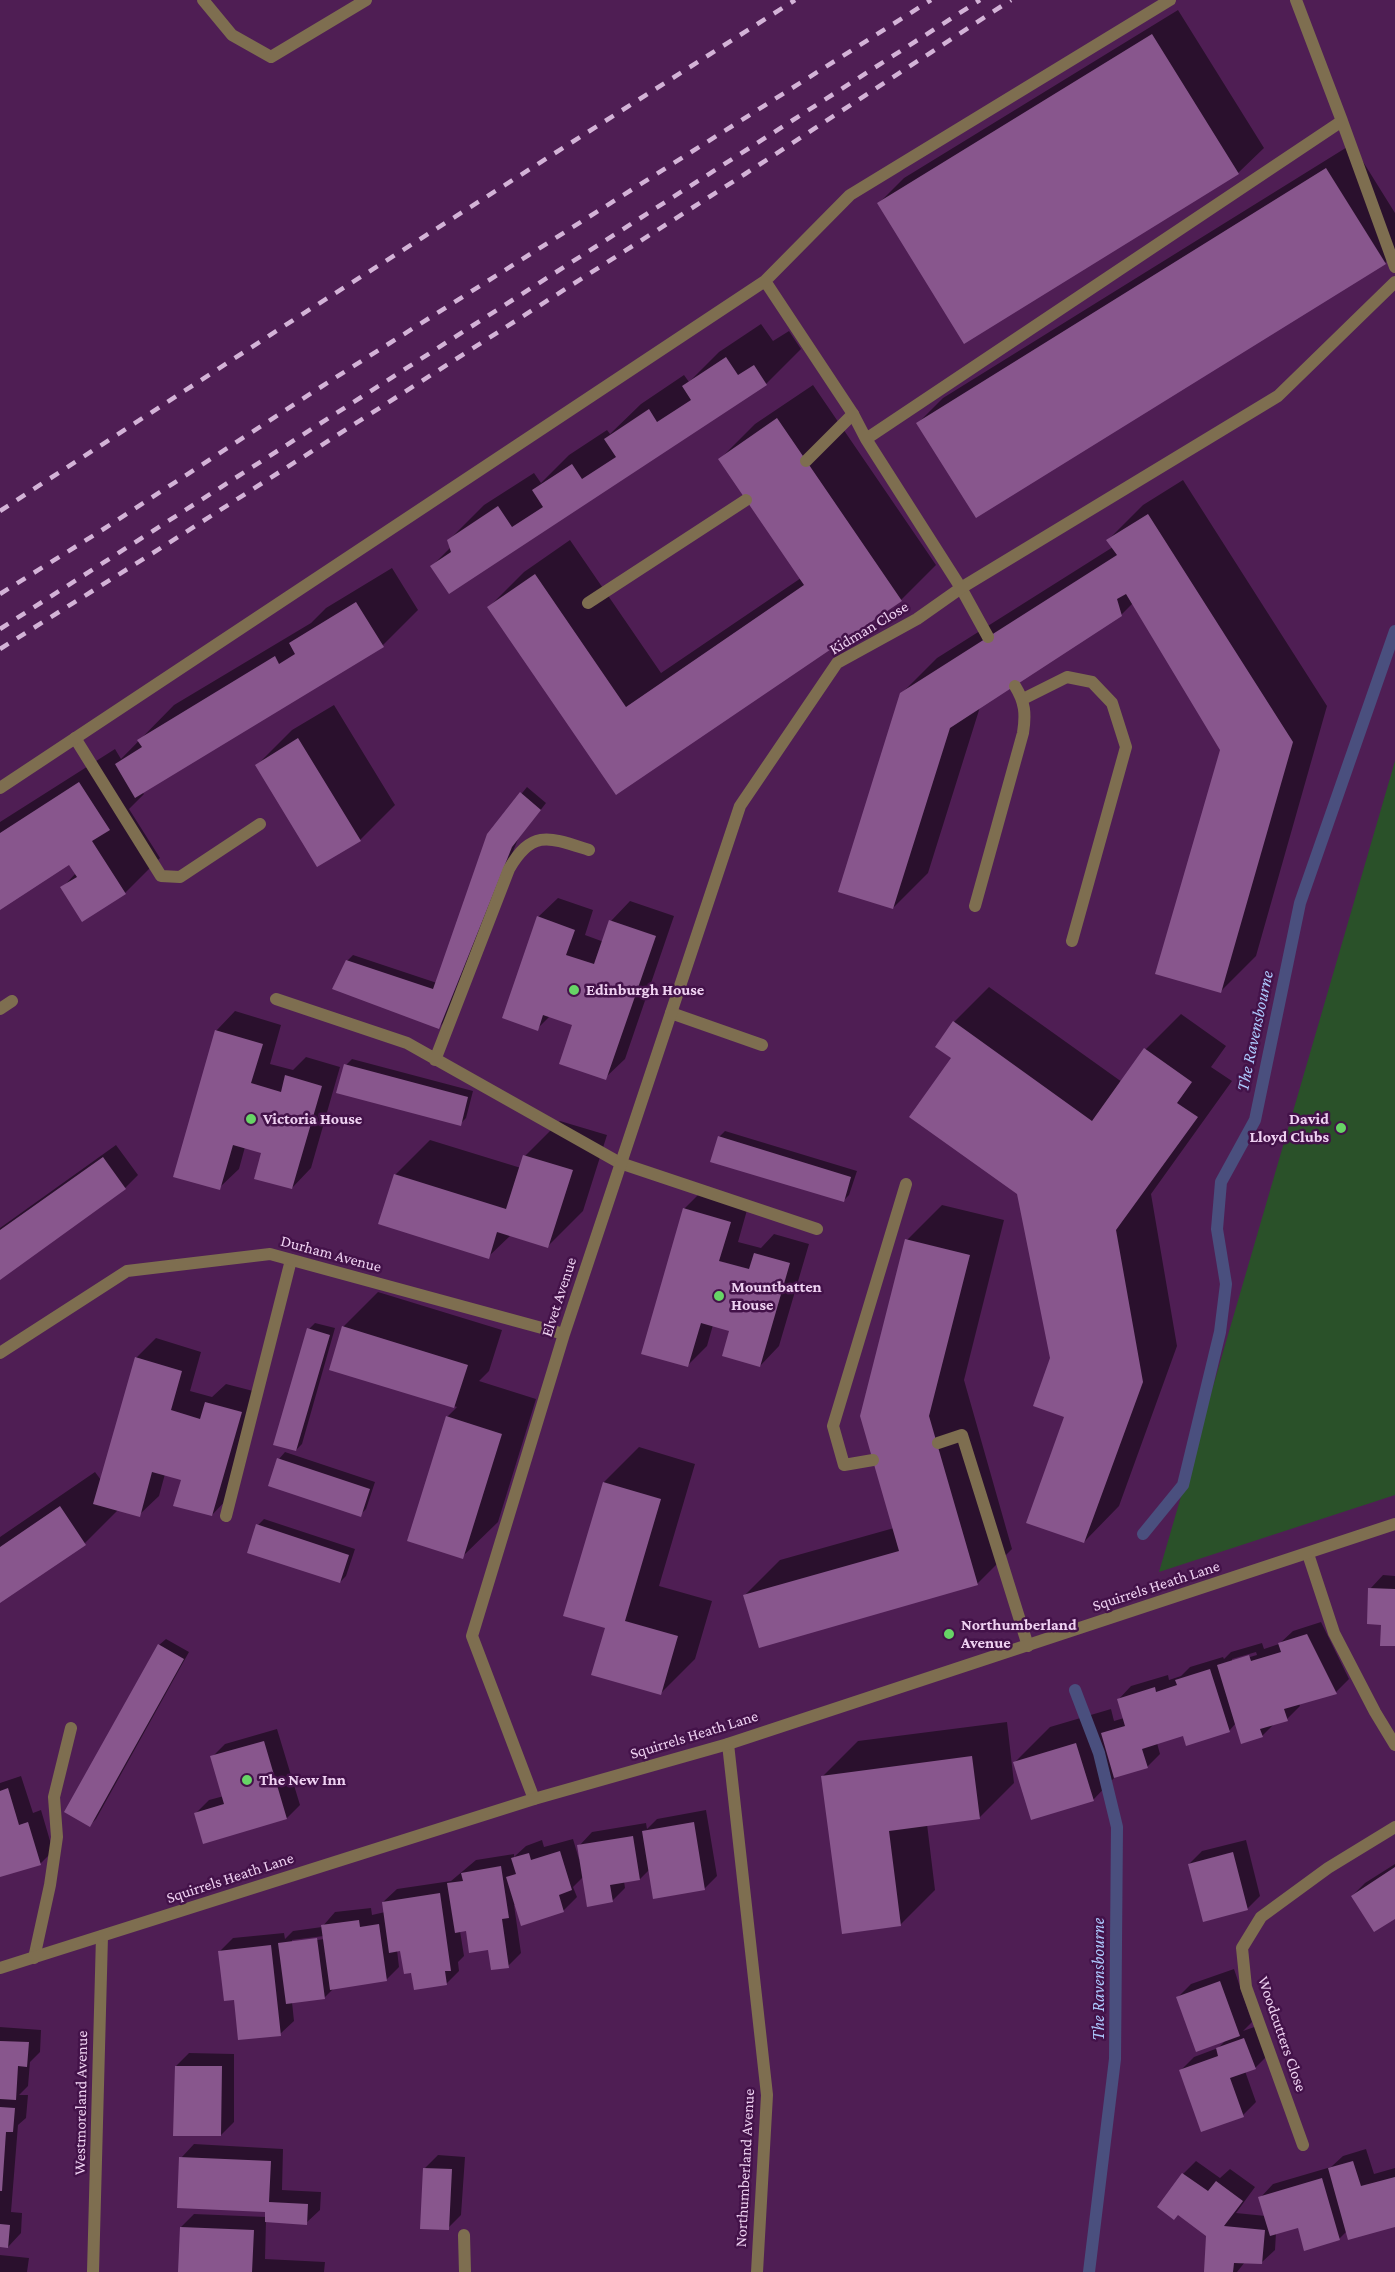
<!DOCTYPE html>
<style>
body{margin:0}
canvas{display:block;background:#4f1e54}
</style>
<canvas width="1395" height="2272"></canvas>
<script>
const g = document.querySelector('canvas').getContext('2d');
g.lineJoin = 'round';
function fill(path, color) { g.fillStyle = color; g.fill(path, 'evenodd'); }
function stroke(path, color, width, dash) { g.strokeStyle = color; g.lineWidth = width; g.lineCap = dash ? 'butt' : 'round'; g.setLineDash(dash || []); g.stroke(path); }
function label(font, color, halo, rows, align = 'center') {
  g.font = font + ' "Crimson Pro",serif'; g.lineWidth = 5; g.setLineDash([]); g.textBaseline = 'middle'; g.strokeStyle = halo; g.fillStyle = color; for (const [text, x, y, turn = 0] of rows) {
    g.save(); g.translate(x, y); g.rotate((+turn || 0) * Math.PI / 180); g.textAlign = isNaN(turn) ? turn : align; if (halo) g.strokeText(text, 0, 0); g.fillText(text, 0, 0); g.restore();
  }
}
const green = new Path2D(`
 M1395,761V1495L1159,1572Z`);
const shadow = new Path2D(`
 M1178,10L1264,148L1238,173L879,203L904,178Z
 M1352,144L1395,213V252L1385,263L918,423L943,398Z
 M761,324L773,341L789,331L801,349L766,384L449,592L432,566L451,547L449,540L484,505L534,473L541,483L569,455L607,430L610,434L641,404L684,375L689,382L719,352Z
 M813,385L936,565L901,600L617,793L489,607L524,572L570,540L661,673L801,578L720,459L755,424Z
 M1183,480L1327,706L1256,956L1221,991V750L1133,603L1121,615L980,707L928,873L893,908L902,693L937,658L1113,547L1108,540L1143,505Z
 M392,568L418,610L383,645L142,792L144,794L129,809L160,858L125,893L83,920L62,888L76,873L70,863L0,908V822L115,749L121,759L174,705L311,623L326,608Z
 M334,705L395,805L360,840L257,765L292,730Z
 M527,787L546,803L518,839L445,1021L439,1027L347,961L353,955L437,983L488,835Z
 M558,898L593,910L585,935L604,942L611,921L630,901L674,916L625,1059L605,1078L574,1024L550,1016L537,1029L538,917Z
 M989,987L1122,1082L1146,1049L1181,1014L1226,1046L1211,1067L1232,1081L1151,1194L1177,1346L1119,1506L1084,1542L1066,1416L1051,1359L1019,1193L953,1058L954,1022Z
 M235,1011L281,1025L270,1064L293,1070L306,1057L340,1067L311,1168L292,1188L263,1152L245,1147L239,1169L219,1188L216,1031Z
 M352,1059L473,1091L466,1118L460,1124L346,1065Z
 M560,1121L607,1135L583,1211L548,1246L511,1235L488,1257L395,1175L430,1140L521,1168L525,1156Z
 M725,1131L857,1171L849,1195L843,1201L719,1137Z
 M116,1145L138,1175L125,1188L0,1279V1228Z
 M704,1189L749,1203L738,1242L761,1248L774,1234L809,1244L779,1346L760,1366L731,1330L713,1325L707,1346L687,1366L684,1209Z
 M942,1205L1004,1220L964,1380L1012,1549L977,1584L745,1595L780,1560L894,1528L907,1240Z
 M378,1292L502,1330L489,1371L479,1381L536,1399L498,1522L462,1557L447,1417L457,1407L330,1369L343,1327Z
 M315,1323L335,1328L302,1444L296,1450L309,1329Z
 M156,1338L201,1352L190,1391L212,1397L226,1384L261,1393L231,1495L212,1515L183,1479L165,1474L159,1496L139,1515L119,1509L85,1543L0,1602V1537L95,1472L101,1480L136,1358Z
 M639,1447L695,1464L659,1586L712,1601L695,1659L660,1694L607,1626L604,1482Z
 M285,1452L375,1482L366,1509L360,1515L279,1459Z
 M264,1519L355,1549L346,1576L340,1582L258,1525Z
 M1383,1575L1395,1576V1645L1383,1624L1370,1589Z
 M1321,1622L1349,1679L1336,1692L1299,1703L1300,1706L1287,1719L1275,1723L1262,1736L1236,1723L1229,1731L1184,1734L1157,1743L1160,1754L1147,1767L1116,1776L1093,1800L1015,1762L1050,1727L1111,1709L1114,1721L1124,1718L1118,1700L1131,1686L1168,1675L1169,1680L1181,1676L1190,1667L1223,1657L1224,1659L1231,1652L1262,1643L1264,1649L1279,1644L1293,1631ZM1256,1652L1257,1655L1232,1662V1659Z
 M166,1639L189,1652L96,1819L90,1825L159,1645Z
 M1007,1722L1014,1783L979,1818L927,1824L935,1890L900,1925L823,1776L858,1741Z
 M277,1729L300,1805L287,1818L196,1813L209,1800L224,1796L212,1757L225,1744Z
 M21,1776L33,1813L41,1810L53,1851L40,1864L0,1876V1783Z
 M706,1810L717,1876L704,1889L650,1869L640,1879L624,1881L625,1888L612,1901L584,1876L573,1887L577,1897L564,1910L522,1924L516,1905H514L521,1953L508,1966L467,1929L460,1931L464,1956L458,1962L459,1971L446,1984L412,1972L402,1950H397L399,1967L386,1980L335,1987L324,1998L292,2002L294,2021L280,2034L235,1998L220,1951L233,1938L284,1933L285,1939L293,1931L322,1927L335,1912L371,1908L372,1915L385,1912L383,1902L397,1889L451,1881L476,1860L514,1854V1857L526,1846L542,1840L544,1847L573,1839L579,1859H581L579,1846L592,1832L646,1823L647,1829L657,1819ZM324,1936L325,1939L292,1943V1940Z
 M1246,1840L1260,1896L1247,1909L1189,1864L1202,1851Z
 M1395,1864V1917L1352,1896L1365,1883Z
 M1234,1969L1252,2022L1243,2031L1257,2026L1268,2055L1255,2068L1245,2071L1256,2102L1243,2115L1181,2070L1194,2057L1218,2048L1227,2039L1178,1997L1191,1984Z
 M0,2027L41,2030L40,2052L30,2062L28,2086L19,2095H28L26,2118L18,2125L11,2212L22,2213L21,2233L8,2247L0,2246Z
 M189,2053L234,2054V2122L221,2135L176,2066Z
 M194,2144L283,2149L282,2190L321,2192L320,2210L306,2223L266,2221L265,2259L325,2262L324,2272H179L181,2227L194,2214L267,2217V2211L181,2158Z
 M1366,2149L1374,2174L1395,2168V2225L1347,2231L1339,2239L1299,2226L1276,2233L1275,2250L1261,2263L1245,2262L1237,2272H1205L1208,2235L1178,2214L1159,2207L1183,2174L1196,2161L1220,2178L1230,2169L1255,2187L1236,2213L1266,2216L1260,2198L1273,2184L1331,2167L1343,2156Z
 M438,2155L465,2157L461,2215L448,2228L425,2168Z
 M0,2255L29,2258L27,2272H0Z`);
const stream = new Path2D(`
 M1143,1534L1183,1485L1220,1332L1226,1284L1217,1229L1221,1182L1255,1120L1300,903L1395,631
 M1075,1690L1099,1753L1117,1827L1115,2059L1089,2272`);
const building = new Path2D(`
 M1152,34L1239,174L964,344L877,203Z
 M1326,168L1386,264L976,518L916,423Z
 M726,357L738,375L754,365L767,385L449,594L430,566L451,552L447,540L498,506L512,527L543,507L532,490L572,464L582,479L616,457L604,439L649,409L657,422L691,400L682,386Z
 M777,418L902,601L616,795L487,607L535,574L626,707L804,585L718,459Z
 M1148,514L1293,742L1221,993L1155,974L1220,750L1126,594L1117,599L1122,616L950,728L893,909L838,892L900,693L1117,555L1106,540Z
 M356,602L384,647L135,798L115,764L142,747L137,740L275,656L279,664L295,654L289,643Z
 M298,738L361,841L317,867L255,765Z
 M79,782L110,830L92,841L126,894L82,922L60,887L77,877L69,865L0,910V833Z
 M520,792L541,810L512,847L439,1029L332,989L346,960L433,989L487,834Z
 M537,916L575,930L566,955L594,964L609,920L656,936L606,1080L559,1064L572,1025L543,1015L538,1031L502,1018Z
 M953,1021L1092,1121L1144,1048L1192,1082L1177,1103L1198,1117L1116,1230L1143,1382L1084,1543L1026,1523L1064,1417L1033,1406L1050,1358L1017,1194L909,1117L951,1058L935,1047Z
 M215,1030L263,1044L251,1083L281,1092L285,1075L322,1086L292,1189L254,1179L261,1153L233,1145L220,1190L173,1177Z
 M344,1064L468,1097L461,1126L336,1093Z
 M718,1136L851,1177L844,1202L710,1162Z
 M523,1155L573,1170L548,1248L497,1232L489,1259L378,1224L394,1174L506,1209Z
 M103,1157L126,1189L0,1280V1230Z
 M683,1208L731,1222L719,1261L749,1269L754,1253L790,1263L760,1367L722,1356L729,1331L701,1323L688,1367L641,1354Z
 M905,1239L970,1255L929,1416L978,1585L759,1648L743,1595L899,1551L860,1416Z
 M342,1326L468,1365L454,1408L329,1370Z
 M307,1328L330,1335L296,1451L273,1445Z
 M135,1357L182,1371L171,1410L200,1419L205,1402L242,1412L212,1516L173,1506L181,1480L152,1472L140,1517L93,1504Z
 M446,1416L502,1434L463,1559L407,1541Z
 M277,1458L370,1489L361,1517L268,1486Z
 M603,1482L661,1499L625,1621L678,1636L661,1695L591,1675L605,1628L563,1616Z
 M60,1506L86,1545L0,1603V1547Z
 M256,1524L349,1555L340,1583L247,1553Z
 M1368,1588L1395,1589V1646H1380L1381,1625L1367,1624Z
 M1307,1634L1337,1694L1284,1709L1288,1721L1260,1729L1263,1737L1241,1744L1217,1665L1249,1655L1251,1661L1281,1652L1278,1643Z
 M158,1644L184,1659L90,1827L64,1812Z
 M1210,1669L1230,1732L1186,1746L1183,1736L1142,1749L1148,1768L1114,1778L1101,1733L1125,1726L1117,1699L1155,1687L1156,1692L1177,1685L1175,1680Z
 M264,1741L287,1819L203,1844L194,1813L224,1804L210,1756Z
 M1076,1743L1094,1801L1031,1820L1013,1762Z
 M972,1756L980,1819L889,1831L901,1926L842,1934L821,1776Z
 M8,1788L19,1825L28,1822L41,1865L0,1877V1791Z
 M694,1822L705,1890L653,1899L642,1831Z
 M633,1836L640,1880L610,1885L613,1902L587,1907L577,1845Z
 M560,1851L572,1890L559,1895L564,1912L521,1926L506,1877L516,1874L511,1858L529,1853L531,1860Z
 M1233,1852L1248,1910L1203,1922L1188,1864Z
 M501,1866L509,1918L502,1919L509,1968L491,1970L488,1950L469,1953L466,1931L455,1933L447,1883L463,1881L461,1873Z
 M1395,1867V1919L1374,1932L1351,1896Z
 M440,1893L451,1971H445L447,1985L414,1990L411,1973L404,1974L400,1951L389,1953L382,1902Z
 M359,1920L360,1927L379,1924L387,1981L330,1990L321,1925Z
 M317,1938L325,1999L286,2004L278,1943Z
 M271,1945L281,2036L238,2040L234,2000L224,2001L218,1951Z
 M1220,1981L1240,2036L1196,2052L1176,1997Z
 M1244,2038L1256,2069L1230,2078L1244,2117L1201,2132L1179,2070L1218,2056L1216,2048Z
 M0,2041L29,2042L27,2067L18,2066L16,2100L0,2099Z
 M175,2066H222L221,2136H173Z
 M0,2107L15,2108L13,2132H6L2,2191H0Z
 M179,2157L271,2161L269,2202L308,2204L307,2225L265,2222V2212L177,2208Z
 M1353,2161L1361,2186L1395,2177V2227L1348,2240L1328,2168Z
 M423,2168L452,2169L449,2230L420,2229Z
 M1182,2173L1208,2191L1216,2181L1243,2201L1224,2226L1265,2230L1262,2264L1234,2263L1233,2272H1204L1206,2236L1178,2215L1174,2220L1157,2207Z
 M1322,2178L1340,2240L1304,2251L1298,2228L1270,2236L1258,2197Z
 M0,2224L10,2225L8,2248L0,2247Z
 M180,2227L254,2230L252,2272H178Z`);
const service = new Path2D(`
 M203,0L232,35L271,57L366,0
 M806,461L853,414
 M961,588L988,637
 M588,603L746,500
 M1023,699L1067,677L1092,682L1112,703L1126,747L1072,941
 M75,738L161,876L180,877L260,824
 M975,906L1023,733C1026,714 1025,702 1015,686
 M276,999L407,1043L620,1163L817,1229
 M0,1009L12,1001
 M671,1013L762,1045
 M435,1060L509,869C532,829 549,837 589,850
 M938,1443L962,1435L1028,1646
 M873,1460L844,1465L833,1426L906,1184
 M226,1516L291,1260
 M34,1958L50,1885L57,1837L54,1797L71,1728
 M464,2235L465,2272`);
const minor = new Path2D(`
 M1296,0L1342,121
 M765,281L850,195L1170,0
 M961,588L866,439L1342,121L1395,267
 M0,788L765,281L853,414L866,439
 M0,1353L127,1271L270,1254L564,1334
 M1308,1554L1334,1633L1375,1712L1395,1745
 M728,1744L767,2095L757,2272
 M534,1799L472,1636L564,1334L740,806L837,663L917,619L961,588L1278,396L1395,282
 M1303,2145L1246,1987L1242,1948L1261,1917L1328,1868L1395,1827
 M93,2272L102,1936`);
const tertiary = new Path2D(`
 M0,1968L534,1799L728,1744L1395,1524`);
const rail = new Path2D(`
 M0,511L301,315L795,0
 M0,594L99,532L330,381L931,0
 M0,629L980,0
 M0,649L164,546L745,174L1011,0`);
const markers = [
 [574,990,6,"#67d466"],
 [251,1119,6,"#67d466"],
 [1341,1128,6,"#67d466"],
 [719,1296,6,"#67d466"],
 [949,1634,6,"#67d466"],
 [247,1780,6,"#67d466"]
];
const streetNames = [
 ["Kidman Close",869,628,-31],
 ["Durham Avenue",331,1254,15],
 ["Elvet Avenue",559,1297,-72],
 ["Squirrels Heath Lane",1156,1586,-18],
 ["Squirrels Heath Lane",694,1735,-17],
 ["Squirrels Heath Lane",230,1878,-18],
 ["Woodcutters Close",1282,2034,71],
 ["Westmoreland Avenue",81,2103,-89],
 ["Northumberland Avenue",745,2168,-87]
];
const poiNames = [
 ["Edinburgh House",586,990],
 ["Victoria House",263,1119],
 ["David",1329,1119,"right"],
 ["Lloyd Clubs",1329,1137,"right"],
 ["Mountbatten",731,1287],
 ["House",731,1305],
 ["Northumberland",961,1625],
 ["Avenue",961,1643],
 ["The New Inn",259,1780]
];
const waterNames = [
 ["The Ravensbourne",1255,1031,-78],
 ["The Ravensbourne",1098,1979,-90]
];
fill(green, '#2a5129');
fill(shadow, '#0007');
stroke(stream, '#4a4f7e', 12);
fill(building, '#88568d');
stroke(service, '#7e6e50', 12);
stroke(minor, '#7e6e50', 12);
stroke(tertiary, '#7e6e50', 12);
stroke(rail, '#d3b3d7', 4.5, [10, 10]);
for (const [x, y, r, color] of markers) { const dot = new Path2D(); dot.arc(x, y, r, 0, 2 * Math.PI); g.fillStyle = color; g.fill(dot); stroke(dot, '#431249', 2); }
label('16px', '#efd2f2', '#431249', streetNames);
label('bold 16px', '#efd2f2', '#431249', poiNames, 'left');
label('italic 18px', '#acc7fb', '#431249', waterNames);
</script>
